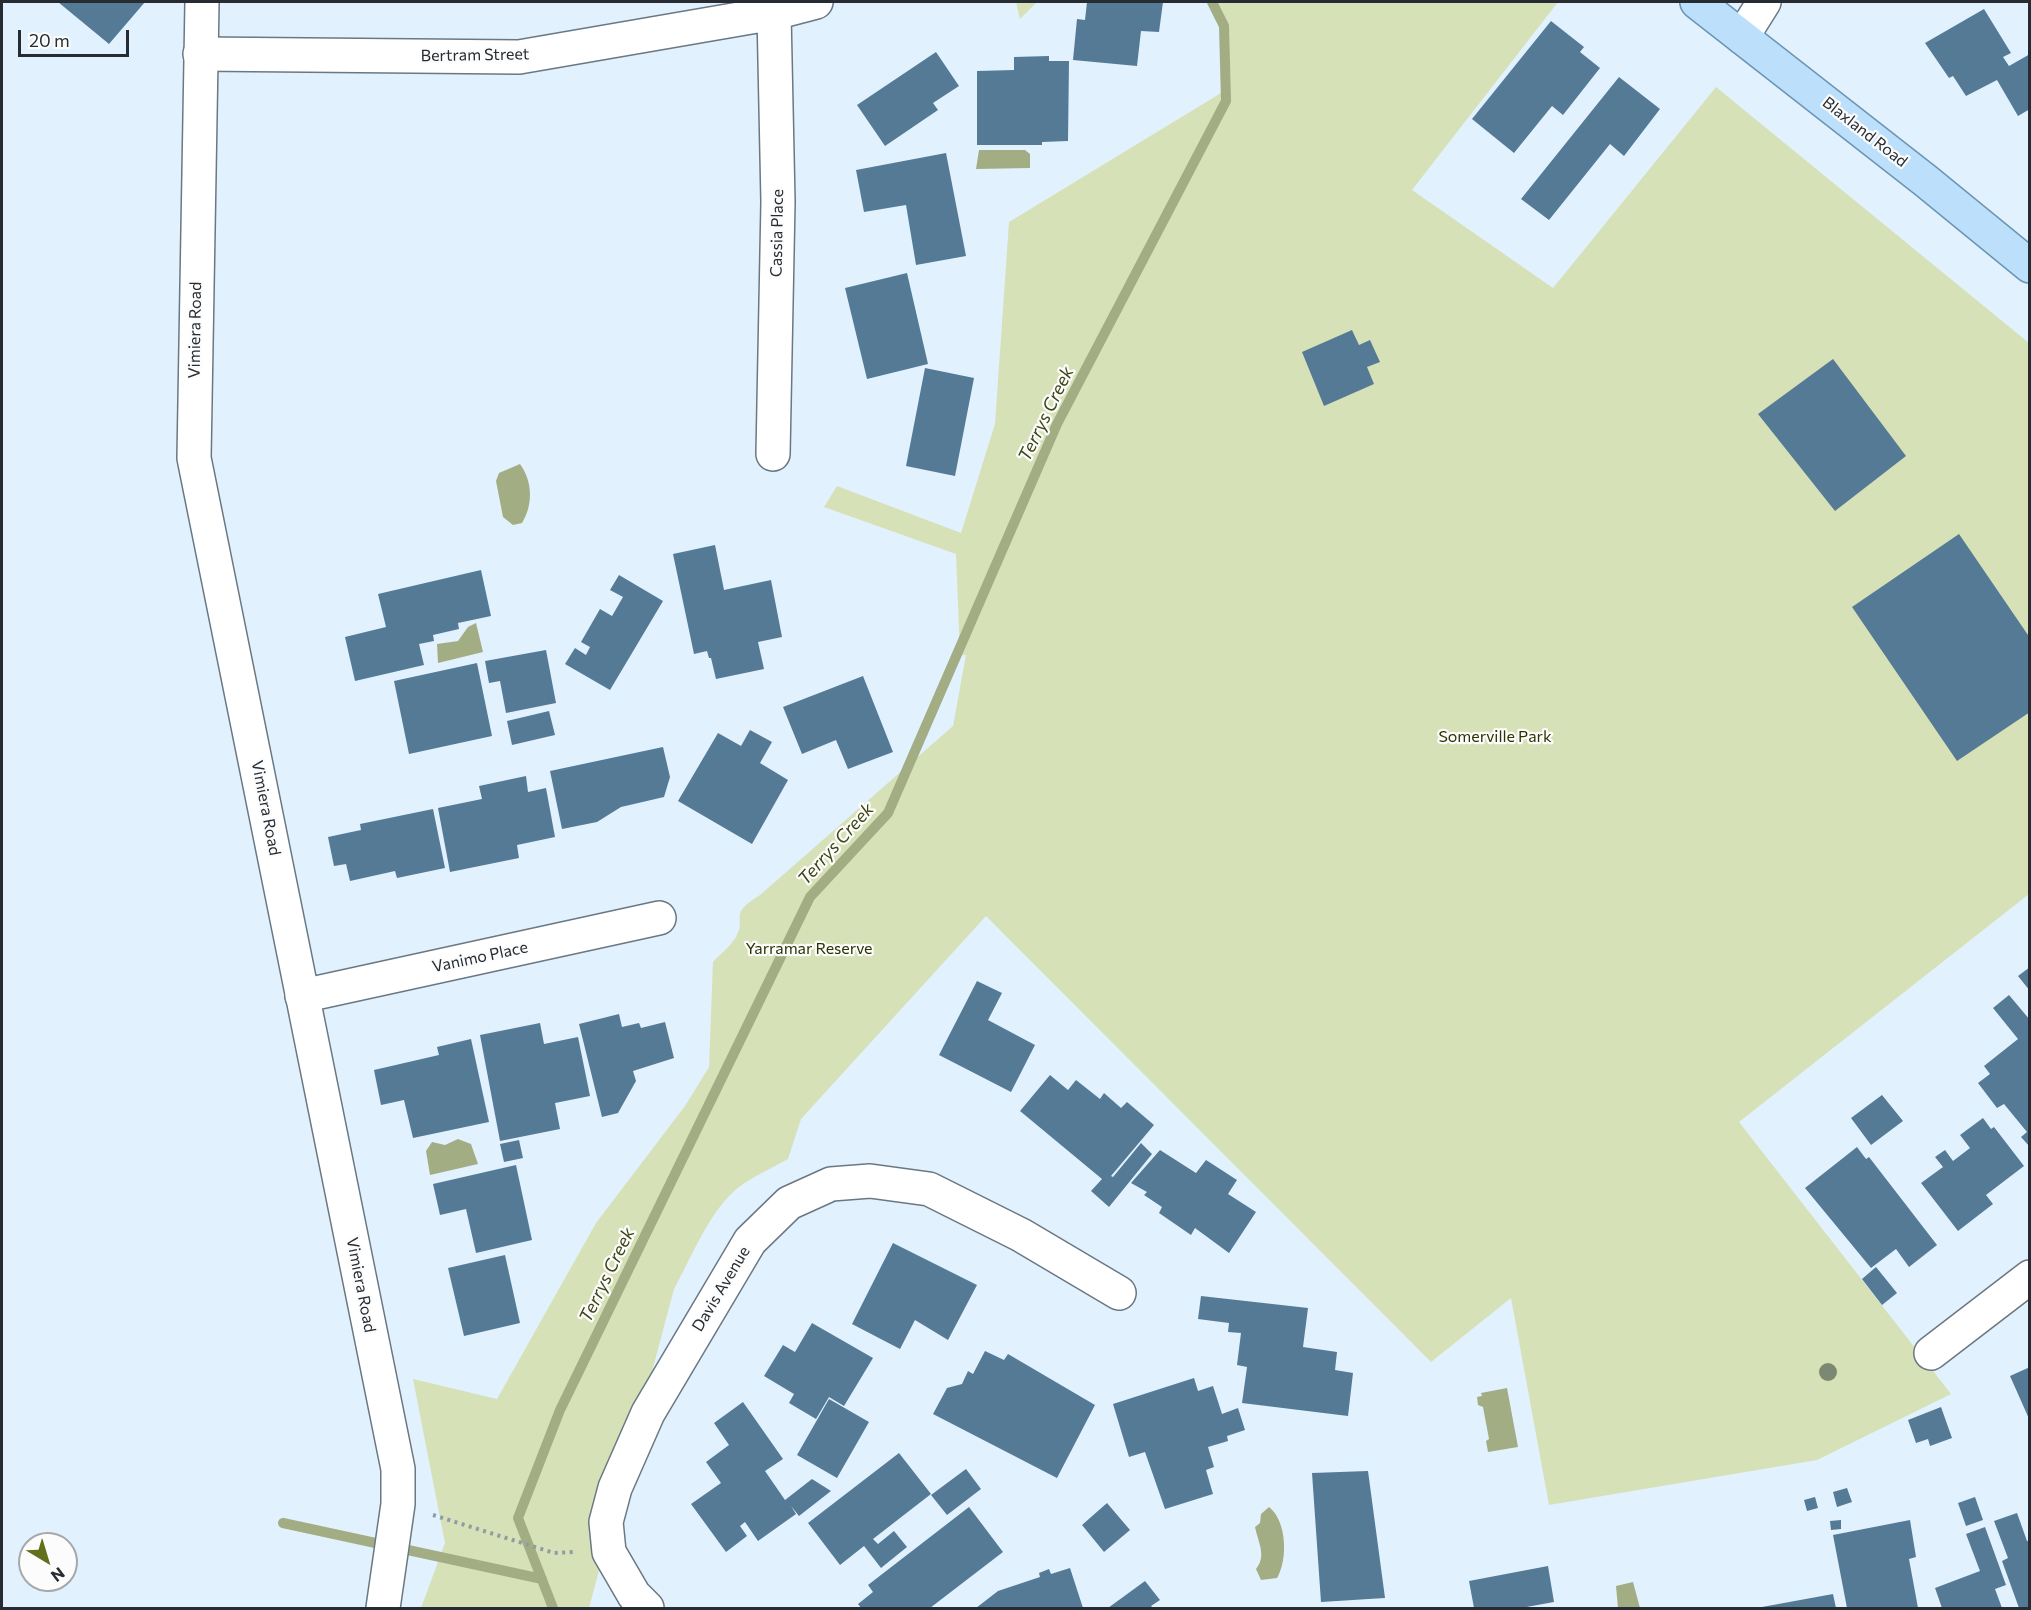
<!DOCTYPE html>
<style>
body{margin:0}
#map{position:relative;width:2031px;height:1610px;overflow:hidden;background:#e1f1fe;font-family:Commissioner,sans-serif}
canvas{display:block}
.frame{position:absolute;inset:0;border:3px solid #262c31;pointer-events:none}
.north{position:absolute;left:18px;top:1532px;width:60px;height:60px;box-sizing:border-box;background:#fcfcfc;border:2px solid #a6a9ab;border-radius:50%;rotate:142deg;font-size:16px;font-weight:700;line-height:24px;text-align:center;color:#262c31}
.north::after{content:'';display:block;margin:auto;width:21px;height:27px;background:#61701b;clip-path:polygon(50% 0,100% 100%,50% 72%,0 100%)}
.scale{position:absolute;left:18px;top:30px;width:111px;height:27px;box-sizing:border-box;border:3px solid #262c31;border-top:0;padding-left:8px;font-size:18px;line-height:21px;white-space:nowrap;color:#262c31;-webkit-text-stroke:4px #fcfcfc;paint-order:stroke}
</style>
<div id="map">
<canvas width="2031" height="1610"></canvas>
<div class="frame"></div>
<div class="north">N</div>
<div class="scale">20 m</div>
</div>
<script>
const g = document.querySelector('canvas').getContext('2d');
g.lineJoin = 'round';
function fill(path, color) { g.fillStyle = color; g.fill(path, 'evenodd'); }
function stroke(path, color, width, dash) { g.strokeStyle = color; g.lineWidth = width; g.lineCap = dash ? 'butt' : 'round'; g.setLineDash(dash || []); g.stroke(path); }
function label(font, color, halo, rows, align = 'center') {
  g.font = font + ' Commissioner,sans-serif'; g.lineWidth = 4.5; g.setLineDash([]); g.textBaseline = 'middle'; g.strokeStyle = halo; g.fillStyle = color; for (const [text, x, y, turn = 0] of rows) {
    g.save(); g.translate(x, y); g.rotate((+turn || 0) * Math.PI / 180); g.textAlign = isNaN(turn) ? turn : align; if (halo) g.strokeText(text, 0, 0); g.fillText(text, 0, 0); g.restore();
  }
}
const green = new Path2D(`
 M1016,2H1037L1020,19Z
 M1212,2H1558L1412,190L1553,288L1716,87L2029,343V894L1739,1122L1951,1394L1817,1460L1549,1505L1511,1298L1431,1362L986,916L801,1119L788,1159C772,1168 754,1176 739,1187C711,1208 691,1258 674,1289L589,1608H421L445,1543L413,1379L497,1399L596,1223L685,1106L709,1067L713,962C720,954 731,946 736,937C748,916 726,916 760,895L953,726L966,655H960L956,554L824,507L837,486L961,533L995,424L1009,222L1226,90L1224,26Z`);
const water = new Path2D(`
 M979,150H1025L1030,154V168L976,169Z
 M520,464C533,482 533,505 522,523L513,525L503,517L496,481L499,473Z
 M476,623L483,652L438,663L437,644L458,641L468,627Z
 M458,1139L471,1144L478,1164L430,1175L426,1151L432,1142L445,1145Z
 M1507,1388L1518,1447L1488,1452L1486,1441L1489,1439L1483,1407L1478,1405L1477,1397L1482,1396L1481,1393Z
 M1269,1507C1287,1521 1288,1560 1277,1578L1261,1580L1256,1569C1267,1556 1258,1542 1255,1527L1260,1523L1261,1514Z
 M1633,1582L1640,1608H1618L1616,1586Z`);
const stream = new Path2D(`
 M283,1523L542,1579
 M553,1608L518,1518L560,1410L810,897L888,813L1057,424L1226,101L1224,26L1212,2`);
const building = new Path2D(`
 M58,2H145L109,44Z
 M1087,2H1163L1159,32L1141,31L1137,66L1073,60L1077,19L1085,20Z
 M1984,9L2011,53L2003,57L2009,66L2030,54V109L2018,116L1997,80L1966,96L1953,76L1949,78L1925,43Z
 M1551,21L1584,47L1580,52L1600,68L1563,115L1552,106L1514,153L1472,119Z
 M936,52L959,86L933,103L938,110L885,146L857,105Z
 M1049,56V61H1069L1068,141L1042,142V145H977V71L1014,70V57Z
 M1619,77L1660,109L1624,156L1610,144L1549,220L1521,199Z
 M946,153L966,256L916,265L906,205L864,212L856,170Z
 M907,273L928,364L867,379L845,288Z
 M1352,330L1359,345L1370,340L1380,362L1367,367L1374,384L1324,406L1302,352Z
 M1833,359L1906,456L1835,511L1758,414Z
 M925,368L974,378L955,476L906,466Z
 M1959,534L2030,638V712L1957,761L1852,607Z
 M715,545L724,590L771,580L782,637L758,642L764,669L716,679L711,658H709L707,651L694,654L673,554Z
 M481,570L491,616L458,623L459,629L433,635L434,641L419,644L424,665L355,681L345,637L386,627L378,594Z
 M619,575L663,601L610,690L565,664L575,648L586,655L590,647L581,642L600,609L612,616L623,597L610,590Z
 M546,650L556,703L506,713L500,681L489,683L485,661Z
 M477,663L492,736L409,754L394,681Z
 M863,676L893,752L848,769L836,740L802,754L783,707Z
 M549,711L555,735L512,745L507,721Z
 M750,730L772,742L760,763L788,780L752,844L678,801L718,733L741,746Z
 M663,747L670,777L664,797L621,807L597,822L562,829L550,771Z
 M526,776L528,792L546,788L555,837L517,845L519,858L450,872L438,808L482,799L479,786Z
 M433,809L445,868L397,878L395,871L350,881L346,864L334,866L328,837L361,830L360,824Z
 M2030,967V991L2018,976Z
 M977,981L1002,993L988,1020L1035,1045L1011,1092L939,1055Z
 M2009,995L2030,1020V1147L2021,1137L2027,1132L2004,1104L1997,1108L1978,1083L1990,1074L1984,1066L2018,1039L1993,1008Z
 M619,1014L622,1027L639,1023L641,1028L665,1022L674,1058L633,1071L636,1081L618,1113L602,1117L579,1024Z
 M540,1023L544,1044L578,1037L590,1096L555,1103L560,1129L500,1141L480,1035Z
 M471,1039L489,1122L413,1138L404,1100L381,1105L374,1070L439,1055L437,1047Z
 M1050,1075L1068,1090L1076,1080L1100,1099L1104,1093L1121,1108L1127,1102L1154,1125L1111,1176L1113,1177L1141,1143L1152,1154L1109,1207L1091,1191L1102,1179L1020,1111Z
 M1882,1095L1903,1121L1871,1145L1851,1118Z
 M1983,1118L1991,1129L1994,1127L2024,1166L1986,1195L1993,1204L1958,1231L1921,1183L1943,1167L1935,1157L1945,1150L1953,1161L1970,1148L1960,1135Z
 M519,1140L523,1158L504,1162L500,1144Z
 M1857,1147L1866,1159L1869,1157L1937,1245L1909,1267L1896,1249L1871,1268L1805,1188Z
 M1160,1150L1196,1173L1206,1160L1237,1180L1228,1194L1256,1212L1229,1253L1195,1228L1191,1235L1159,1213L1162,1207L1144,1195L1147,1192L1131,1183Z
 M516,1165L532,1240L476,1253L466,1209L440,1215L433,1184Z
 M893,1243L977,1285L948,1340L915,1320L900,1349L852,1324Z
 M505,1255L520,1323L464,1336L448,1268Z
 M1876,1267L1897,1293L1882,1305L1862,1279Z
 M1201,1296L1308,1308L1303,1347L1337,1352L1335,1370L1353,1373L1348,1416L1242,1403L1247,1367L1237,1365L1241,1333L1228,1332L1229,1323L1198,1319Z
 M812,1323L873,1358L844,1406L829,1397L816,1419L789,1403L794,1394L764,1376L783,1345L795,1352Z
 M985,1351L1004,1360L1008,1354L1095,1405L1057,1478L933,1414L947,1388L962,1384L968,1371L973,1374Z
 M2030,1367V1421L2010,1376Z
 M1194,1378L1198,1391L1213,1386L1222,1414L1238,1408L1245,1430L1227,1436L1228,1441L1208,1447L1214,1467L1206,1470L1213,1494L1165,1509L1145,1452L1129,1457L1113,1404Z
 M829,1399L869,1422L837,1478L797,1455Z
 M743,1402L783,1459L765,1471L785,1500L812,1479L831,1491L799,1516L791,1506L796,1514L758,1541L745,1522L740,1526L747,1536L726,1552L691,1504L721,1483L706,1462L729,1445L714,1423Z
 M1941,1407L1952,1438L1930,1446L1928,1439L1916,1443L1908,1420Z
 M899,1453L931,1494L873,1539L878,1544L894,1531L907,1547L881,1568L864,1546L840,1565L808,1523Z
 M966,1469L981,1489L947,1515L931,1495Z
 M1368,1471L1385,1598L1321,1602L1312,1473Z
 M1847,1488L1852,1502L1837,1507L1833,1492Z
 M1815,1497L1818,1508L1807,1511L1804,1500Z
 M1975,1497L1983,1520L1966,1526L1958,1503Z
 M1107,1503L1130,1530L1104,1552L1082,1525Z
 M969,1507L1003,1552L930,1608H861L858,1604L873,1592L868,1585Z
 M2017,1513L2027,1541H2030V1608H2019L2002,1561L2008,1558L1994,1521Z
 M1841,1520V1529L1831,1530L1830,1521Z
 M1910,1520L1916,1557L1909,1559L1918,1608H1847L1833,1535Z
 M1985,1527L2006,1585L1995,1589L2002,1608H1942L1935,1588L1980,1571L1966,1534Z
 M1548,1566L1554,1602L1521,1608H1474L1469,1581Z
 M1070,1568L1083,1608H976L998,1591L1040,1577L1039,1573L1049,1569L1051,1574Z
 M1145,1581L1160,1600L1151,1606L1153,1608H1108Z
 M1833,1594L1836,1608H1762V1607Z`);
const path = new Path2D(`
 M433,1515L554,1553L575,1552`);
const street = new Path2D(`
 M1742,37L1764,2
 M200,54L519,57L774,13L816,2
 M773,454L778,202L774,13
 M302,996L659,918
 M1931,1353L2030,1277
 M647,1608L634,1595L609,1552L606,1522L615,1488L648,1413L750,1241L789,1203L831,1184L870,1181L929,1189L1021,1235L1119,1293`);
const secondary = new Path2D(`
 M202,2L194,458L398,1469V1504L383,1608`);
const primary = new Path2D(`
 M1697,2L1926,181L2030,266`);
const trees = [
 [1828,1372]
];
const streetNames = [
 ["Bertram Street",475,55,-1],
 ["Blaxland Road",1865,132,38],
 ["Cassia Place",777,233,-89],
 ["Vimiera Road",195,330,-89],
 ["Vimiera Road",266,808,79],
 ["Vanimo Place",480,957,-12],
 ["Vimiera Road",361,1285,79],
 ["Davis Avenue",721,1289,-59]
];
const parkNames = [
 ["Somerville Park",1495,737],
 ["Yarramar Reserve",809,949]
];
const waterNames = [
 ["Terrys Creek",1046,414,-64],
 ["Terrys Creek",836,844,-48],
 ["Terrys Creek",607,1275,-64]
];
fill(green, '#d7e1b7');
fill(water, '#a3ad83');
stroke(stream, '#a3ad83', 10);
fill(building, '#557a96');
stroke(street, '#6a7883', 36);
stroke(secondary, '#6a7883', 36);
stroke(primary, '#6b94b2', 36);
stroke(path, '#909ba5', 4, [3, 4.5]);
stroke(street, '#fff', 33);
stroke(secondary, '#fff', 33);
stroke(primary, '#bce0fb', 33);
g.fillStyle = '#7d8872';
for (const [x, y] of trees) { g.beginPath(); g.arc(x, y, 9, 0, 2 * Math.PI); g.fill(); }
label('16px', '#262c31', '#fcfcfc', streetNames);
label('16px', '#2b3300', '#fcfcfc', parkNames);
label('italic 18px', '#3c4513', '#fcfcfc', waterNames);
</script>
